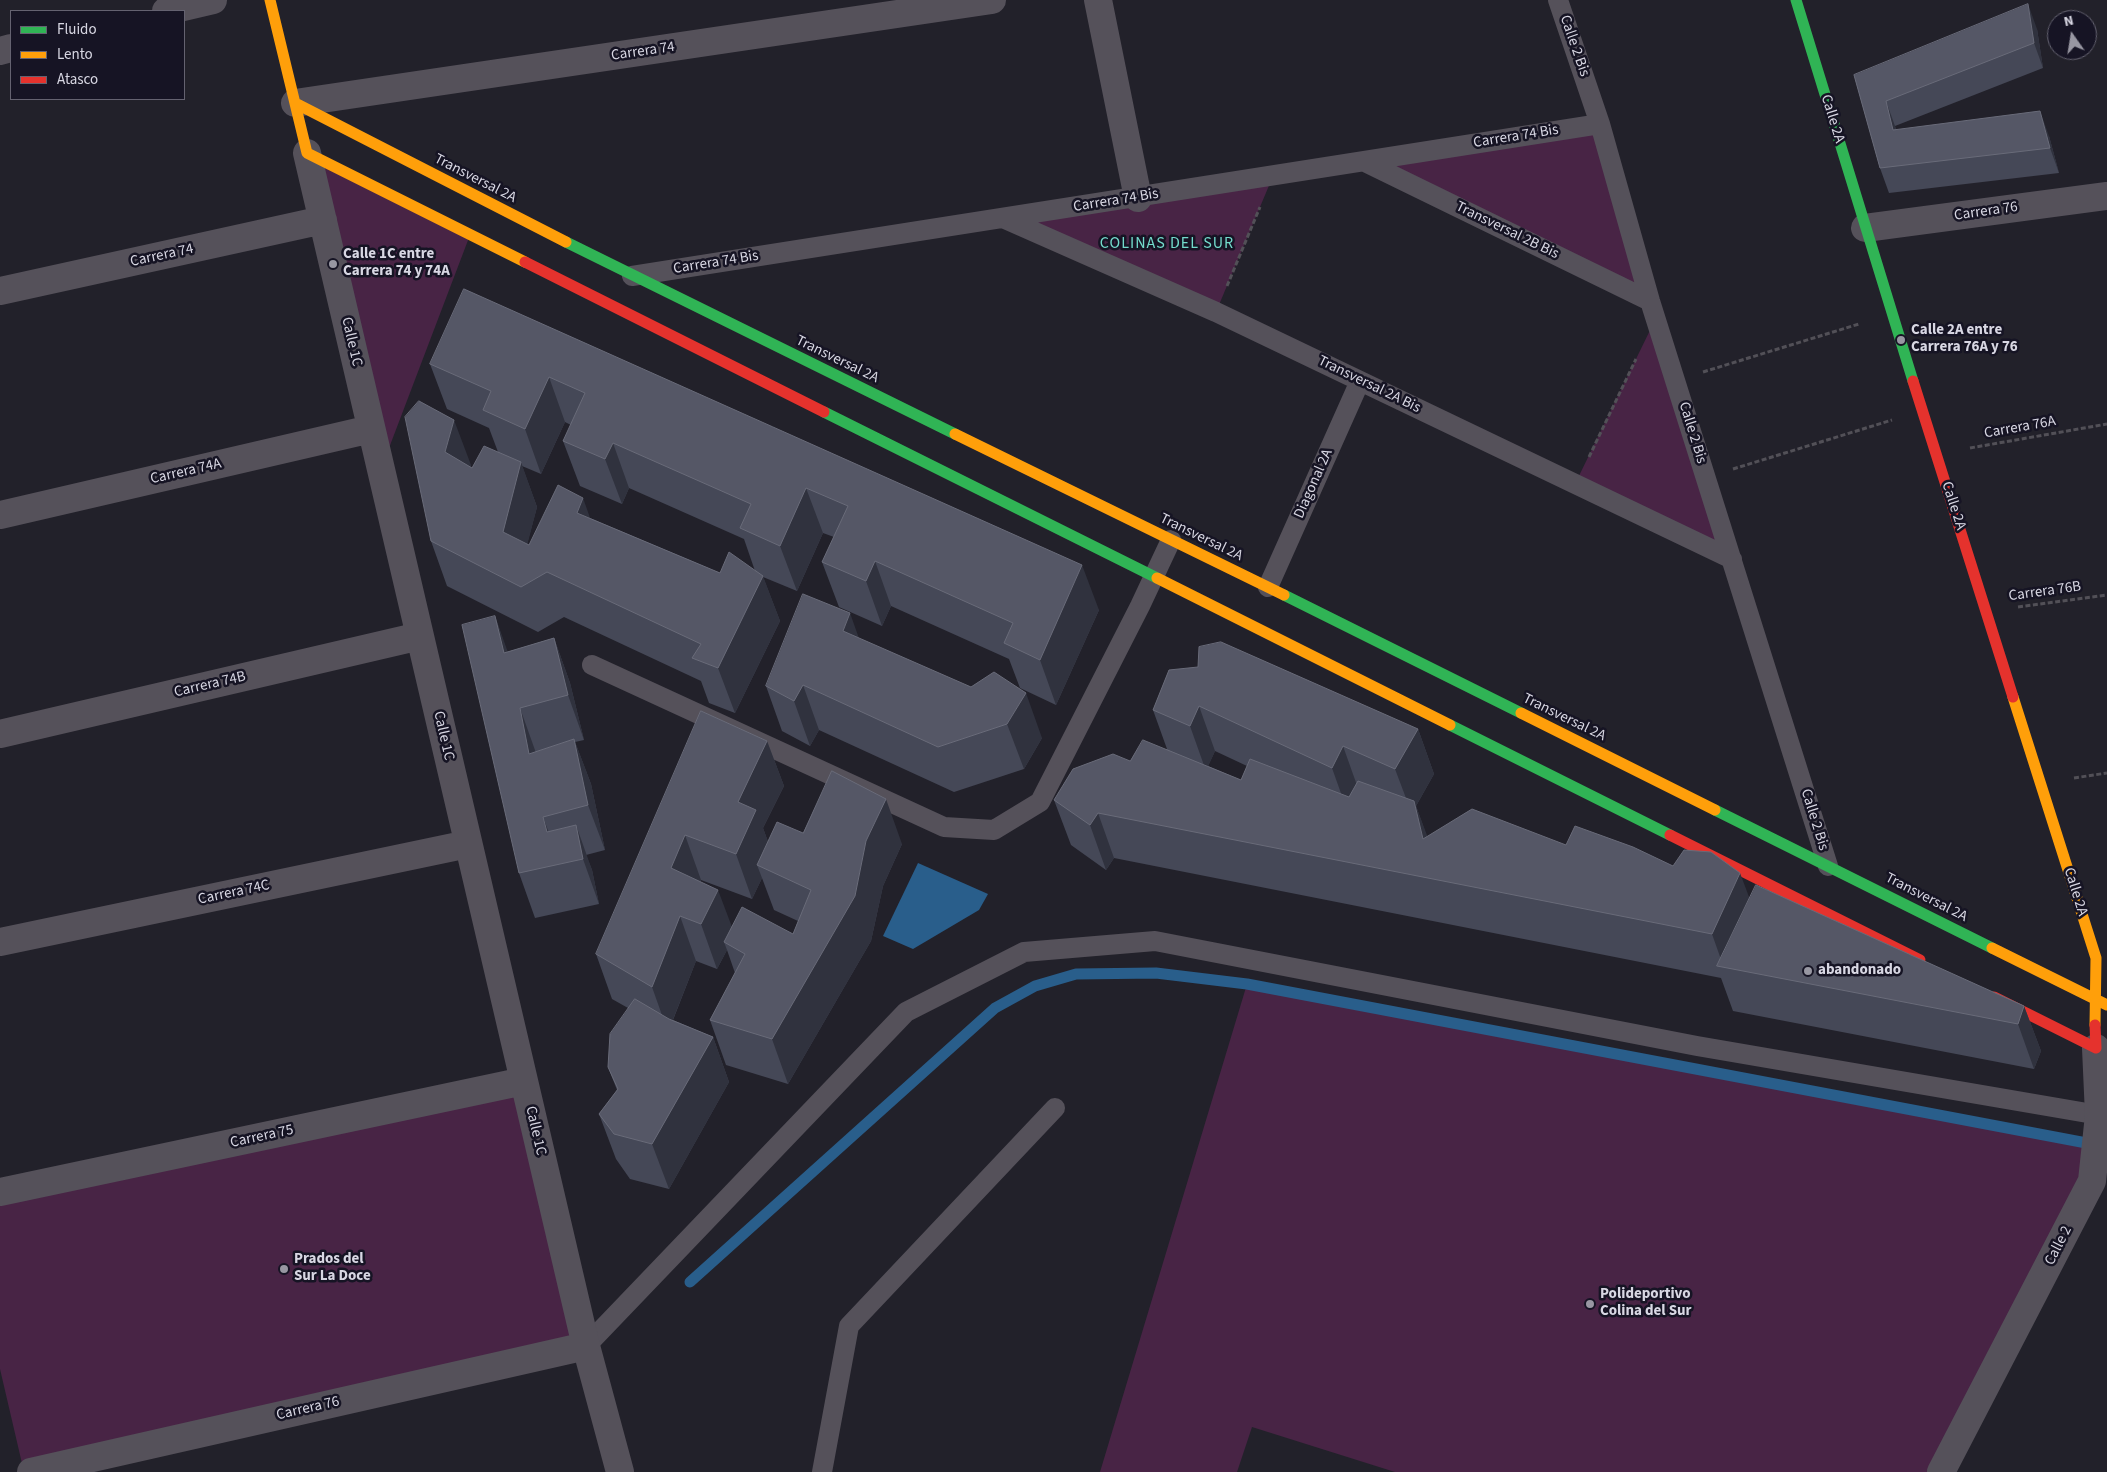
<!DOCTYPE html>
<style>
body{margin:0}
#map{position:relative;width:2107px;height:1472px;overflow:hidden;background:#22212a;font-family:"Source Sans 3",sans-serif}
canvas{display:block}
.legend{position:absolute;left:10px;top:10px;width:175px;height:90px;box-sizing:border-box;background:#161424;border:1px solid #646270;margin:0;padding:6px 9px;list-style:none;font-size:15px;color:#d8d7e3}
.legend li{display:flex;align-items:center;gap:10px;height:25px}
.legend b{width:25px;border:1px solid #646270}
.north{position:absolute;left:2047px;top:10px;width:50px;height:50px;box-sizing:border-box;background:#161424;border:1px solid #646270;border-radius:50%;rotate:347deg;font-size:14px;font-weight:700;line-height:20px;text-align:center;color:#d8d7e3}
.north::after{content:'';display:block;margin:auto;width:18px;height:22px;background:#9897a2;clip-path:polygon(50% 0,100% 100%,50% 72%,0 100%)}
</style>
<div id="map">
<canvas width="2107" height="1472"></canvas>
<ul class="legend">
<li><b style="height:6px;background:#30b455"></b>Fluido</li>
<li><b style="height:6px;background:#ff9f0a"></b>Lento</li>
<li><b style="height:6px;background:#e5322d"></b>Atasco</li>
</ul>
<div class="north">N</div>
</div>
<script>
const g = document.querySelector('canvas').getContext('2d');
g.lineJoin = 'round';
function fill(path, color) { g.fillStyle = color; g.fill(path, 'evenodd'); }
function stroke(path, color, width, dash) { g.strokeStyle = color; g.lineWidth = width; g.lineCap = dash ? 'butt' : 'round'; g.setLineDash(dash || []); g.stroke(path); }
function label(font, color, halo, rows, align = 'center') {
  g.font = font + ' "Source Sans 3",sans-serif'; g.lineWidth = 5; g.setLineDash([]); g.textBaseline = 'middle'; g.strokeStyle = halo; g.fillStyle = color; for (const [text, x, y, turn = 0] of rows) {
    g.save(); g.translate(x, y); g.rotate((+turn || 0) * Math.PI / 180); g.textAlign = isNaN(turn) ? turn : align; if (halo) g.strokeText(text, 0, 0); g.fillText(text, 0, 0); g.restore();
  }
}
const green = new Path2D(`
 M1600,124L1650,301L1363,161Z
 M307,153L470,235L381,469Z
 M1273,176L1216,312L1003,218Z
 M1656,318L1732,559L1575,484Z
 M1247,984L2095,1144L1941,1472H1395L1252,1427L1237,1472H1100Z
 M524,1081L586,1346L24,1472L0,1369V1192Z`);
const water = new Path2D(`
 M918,863L988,894L979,910L913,949L883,936Z`);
const stream = new Path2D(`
 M690,1282L995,1008L1035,986L1076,974L1156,973L1247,984L2097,1145`);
const path = new Path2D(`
 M1227,286L1260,207
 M1703,372L1859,324
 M1970,448L2107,424
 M1589,457L1636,359
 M1733,469L1892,420
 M2018,607L2107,595
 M2074,778L2107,773`);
const lane = new Path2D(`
 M1558,0L1600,124L1650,301L1828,866
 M1363,161L1650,301
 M1003,218L1216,312L1732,559
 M632,276L1600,124
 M1268,587L1360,381
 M592,665L944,827L994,830L1040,802L1140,606L1171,540
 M586,1346L906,1012L1024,952L1155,941L1697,1046L2099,1115
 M822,1472L849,1326L1055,1108`);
const street = new Path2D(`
 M1098,0L1138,198
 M166,11L213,0
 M0,51L11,48
 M295,103L992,0
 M307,153L586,1346L620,1472
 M1865,228L2107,196
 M0,291L323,220
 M0,515L371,429
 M0,734L420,636
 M0,942L468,844
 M0,1192L524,1081
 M31,1472L586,1346
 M1941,1472L2092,1181L2099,1115L2096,1048`);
const fast = new Path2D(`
 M1796,0L1913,381
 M566,242L955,434
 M824,412L1157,578
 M1284,595L1521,713
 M1450,725L1670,835
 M1715,810L1992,948`);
const slow = new Path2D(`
 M270,0L307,153L525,262
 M295,103L566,242
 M955,434L1284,595
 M1157,578L1450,725
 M2013,697L2096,958L2095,1025
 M1521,713L1715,810
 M1992,948L2107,1005`);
const jam = new Path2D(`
 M525,262L824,412
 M1913,381L2013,697
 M1670,835L1920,960
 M1994,997L2096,1048L2095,1025`);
const wall = new Path2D(`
 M2037,29L2043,68L1895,126L1896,130L2049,136L2059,173L1889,193L1880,168L1854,75Z
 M464,289L1099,610L1056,705L1020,688L1009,659L891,606L882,626L839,607L822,562L834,537L823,533L797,591L763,577L780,621L735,713L709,703L701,681L564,617L538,632L447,586L431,541L471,465L470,466L472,468L498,452L489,428L447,409L430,364ZM565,422L571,425L563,441L580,486L622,504L629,488L744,539L755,571L720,573L590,518L529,545L527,544L537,507L522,466L541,474Z
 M495,616L507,652L554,638L570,683L584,740L575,742L591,784L605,850L586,855L592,870L599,904L535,918L519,873Z
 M859,638L1042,738L1024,769L954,792L819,730L810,746L782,731L766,686Z
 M1169,670L1418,729L1434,774L1416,806L1427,837L1566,845L1673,866L1750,898L2024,1006L2041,1051L2034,1069L1733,1011L1721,978L1114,858L1106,870L1071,845L1054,800L1130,761L1167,749L1153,710ZM1215,751L1247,766L1241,780L1208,766Z
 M701,711L767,741L784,786L763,828L768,842L803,833L902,844L883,886L871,941L788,1084L726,1065L710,1020L735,973L727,950L717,969L696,961L673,1020L713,1037L729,1082L669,1189L630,1179L616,1159L599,1114L617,1090L608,1067L628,1008L612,999L596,954ZM762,878L774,910L798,921L793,934L732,927L700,882L701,880L752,899Z`);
const shadedWall = new Path2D(`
 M2028,4L2037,29L2043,68L2034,43Z
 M1886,101L1895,126L1903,156L1893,130Z
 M2040,111L2049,136L2059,173L2050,148Z
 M549,377L565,422L541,474L525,429Z
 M454,420L471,465L462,497L445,452Z
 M613,443L629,488L622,504L605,459Z
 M521,462L537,507L519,577L503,532Z
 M806,488L823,533L797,591L780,546Z
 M583,498L599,543L577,513Z
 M875,561L891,606L882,626L866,581Z
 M1082,565L1099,610L1056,705L1040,660Z
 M763,576L780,621L735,713L718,668Z
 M850,613L866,658L843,631Z
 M495,616L511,661L504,653Z
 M554,638L570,683L584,740L568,695Z
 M803,685L819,730L810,746L794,701Z
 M1026,693L1042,738L1024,769L1007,724Z
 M1199,706L1215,751L1206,771L1190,726Z
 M520,708L536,753L529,754Z
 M1418,729L1434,774L1416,806L1431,846L1438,880L1412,814L1395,769Z
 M574,739L591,784L605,850L588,805Z
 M767,741L784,786L763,828L773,855L757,865L762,878L752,899L736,854L738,802Z
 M1343,746L1359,791L1348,813L1332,768Z
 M886,799L902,844L883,886L871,941L788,1084L772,1039Z
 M1098,813L1114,858L1106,870L1090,825Z
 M543,817L560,862L547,832Z
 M576,825L592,870L599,904L583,859Z
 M685,835L701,880L687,913L671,868Z
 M1740,873L1757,918L1724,968L1712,934Z
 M718,890L735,935L724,942L727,950L717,969L701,924Z
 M680,916L696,961L668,1032L652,987Z
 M2024,1006L2041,1051L2034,1069L2018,1024Z
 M713,1037L729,1082L669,1189L652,1144Z`);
const building = new Path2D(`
 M2028,4L2034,43L1886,101L1893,130L2040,111L2050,148L1880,168L1854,75Z
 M464,289L1082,565L1040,660L1004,643L1013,623L875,561L866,581L822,562L848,506L806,488L780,546L740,528L751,504L613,443L605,459L563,441L585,393L549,377L525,429L483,410L491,391L430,364Z
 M419,401L454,420L445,452L472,468L484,446L521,462L503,532L529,545L558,485L583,498L577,513L720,573L729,552L763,576L718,668L692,658L701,644L547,572L521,587L431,541L405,417Z
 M803,594L850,613L843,631L971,687L994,672L1026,693L1007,724L938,747L803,685L794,701L766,686Z
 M495,616L504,653L554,638L568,695L520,708L529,754L574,739L588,805L543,817L547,832L576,825L583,859L519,873L462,625Z
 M1221,642L1418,729L1395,769L1343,746L1332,768L1199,706L1190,726L1153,710L1169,670L1198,667L1199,647Z
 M701,711L767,741L738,802L756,810L736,854L685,835L671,868L718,890L701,924L680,916L652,987L596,954Z
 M1143,740L1241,780L1250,759L1349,797L1358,781L1414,801L1423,839L1472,809L1566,845L1575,826L1633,847L1673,866L1684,850L1711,852L1740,873L1712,934L1098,813L1090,825L1054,800L1073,769L1113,754L1130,761Z
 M832,771L886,799L866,841L855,896L772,1039L710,1020L745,954L724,942L742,907L793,934L811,890L757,865L777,822L803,833Z
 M1756,885L2024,1006L2018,1024L1717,966Z
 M635,999L669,1019L713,1037L652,1144L614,1134L599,1114L618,1089L608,1067L610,1034Z`);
const markers = [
 [333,264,5,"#9897a2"],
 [1901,340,5,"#9897a2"],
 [1808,971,5,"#9897a2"],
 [284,1269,5,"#9897a2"],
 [1590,1304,5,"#9897a2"]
];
const streetNames = [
 ["Calle 2 Bis",1574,46,71],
 ["Carrera 74",643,52,-8],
 ["Calle 2A",1832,119,73],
 ["Carrera 74 Bis",1516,137,-9],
 ["Transversal 2A",475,179,27],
 ["Carrera 74 Bis",1116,201,-9],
 ["Carrera 76",1986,212,-8],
 ["Transversal 2B Bis",1507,231,26],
 ["Carrera 74",162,256,-12],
 ["Carrera 74 Bis",716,263,-9],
 ["Calle 1C",351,342,77],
 ["Transversal 2A",837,360,26],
 ["Transversal 2A Bis",1369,385,26],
 ["Carrera 76A",2020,428,-10],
 ["Calle 2 Bis",1692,433,73],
 ["Carrera 74A",186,472,-13],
 ["Diagonal 2A",1314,484,-66],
 ["Calle 2A",1953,506,72],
 ["Transversal 2A",1201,538,26],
 ["Carrera 76B",2045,592,-8],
 ["Carrera 74B",210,685,-13],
 ["Transversal 2A",1564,718,26],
 ["Calle 1C",443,736,77],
 ["Calle 2 Bis",1814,820,73],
 ["Calle 2A",2075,892,73],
 ["Carrera 74C",234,893,-12],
 ["Transversal 2A",1926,898,27],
 ["Calle 1C",535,1131,77],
 ["Carrera 75",262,1137,-12],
 ["Calle 2",2059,1246,-63],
 ["Carrera 76",308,1409,-13]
];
const poiNames = [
 ["Calle 1C entre",343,255],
 ["Carrera 74 y 74A",343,272],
 ["Calle 2A entre",1911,331],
 ["Carrera 76A y 76",1911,348],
 ["abandonado",1818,971],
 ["Prados del",294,1260],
 ["Sur La Doce",294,1277],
 ["Polideportivo",1600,1295],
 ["Colina del Sur",1600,1312]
];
const neighbourhoodNames = [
 ["COLINAS DEL SUR",1167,244]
];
fill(green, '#482445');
fill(water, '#295e8b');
stroke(stream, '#295e8b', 11);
stroke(path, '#525057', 3, [5, 2.5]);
stroke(lane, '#55515a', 20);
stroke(street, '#55515a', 28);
stroke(fast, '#30b455', 11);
stroke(slow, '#ff9f0a', 11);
stroke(jam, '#e5322d', 11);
fill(wall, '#454857');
fill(shadedWall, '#30323e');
fill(building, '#555766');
stroke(building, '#696b79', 1);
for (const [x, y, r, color] of markers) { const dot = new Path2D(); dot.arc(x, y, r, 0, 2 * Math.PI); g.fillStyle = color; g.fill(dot); stroke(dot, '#161424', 2); }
label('15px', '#d8d7e3', '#161424', streetNames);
label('bold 15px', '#d8d7e3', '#161424', poiNames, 'left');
g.letterSpacing = '1px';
label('16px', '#73dbcc', '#161424', neighbourhoodNames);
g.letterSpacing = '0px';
</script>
